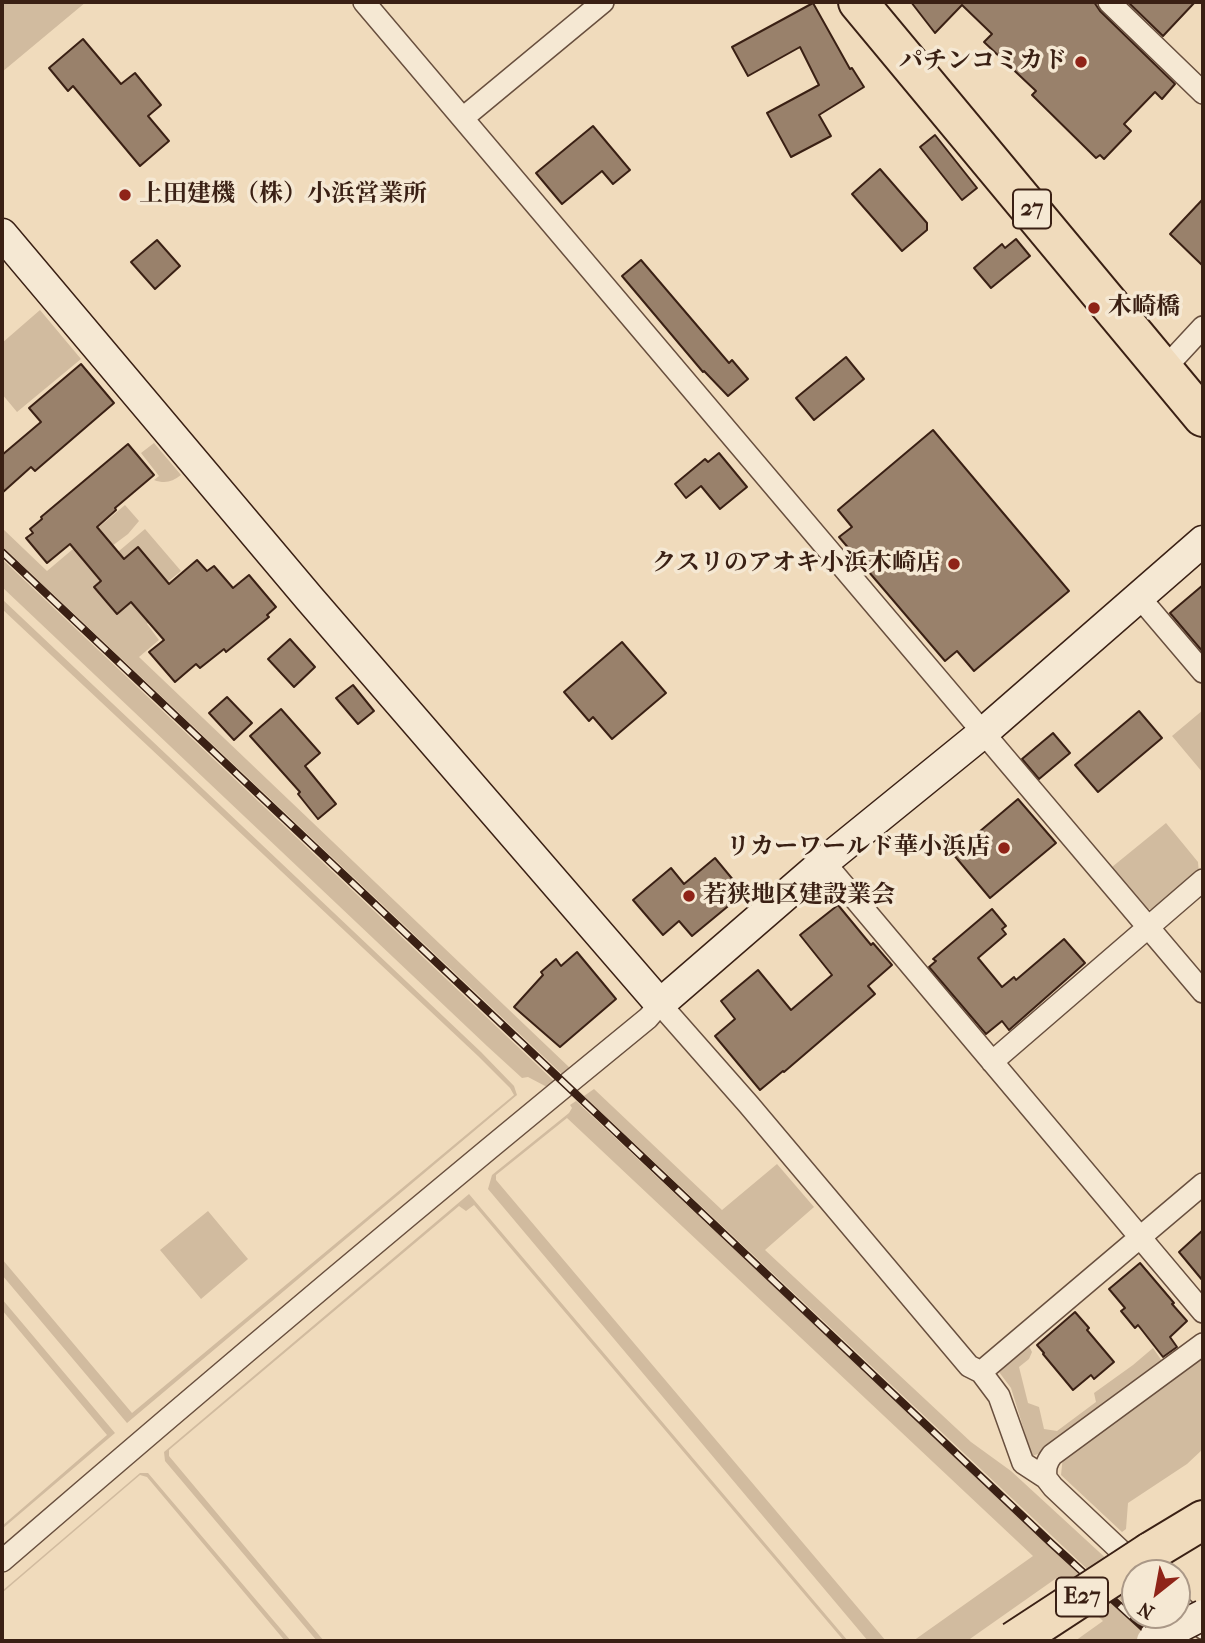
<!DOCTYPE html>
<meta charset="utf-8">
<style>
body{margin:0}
#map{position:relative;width:1205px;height:1643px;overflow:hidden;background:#f0dbbc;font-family:"IM FELL French Canon",serif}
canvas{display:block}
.frame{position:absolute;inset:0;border:4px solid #3a2014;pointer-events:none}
.north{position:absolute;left:1121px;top:1559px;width:70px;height:70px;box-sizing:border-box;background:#f5e8d3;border:2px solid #aa9887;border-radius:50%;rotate:211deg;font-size:19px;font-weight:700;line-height:28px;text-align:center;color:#3a2014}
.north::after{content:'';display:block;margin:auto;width:24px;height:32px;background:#8f2418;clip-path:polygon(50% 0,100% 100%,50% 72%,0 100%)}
</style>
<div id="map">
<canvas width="1205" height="1643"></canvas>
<div class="frame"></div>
<div class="north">N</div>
</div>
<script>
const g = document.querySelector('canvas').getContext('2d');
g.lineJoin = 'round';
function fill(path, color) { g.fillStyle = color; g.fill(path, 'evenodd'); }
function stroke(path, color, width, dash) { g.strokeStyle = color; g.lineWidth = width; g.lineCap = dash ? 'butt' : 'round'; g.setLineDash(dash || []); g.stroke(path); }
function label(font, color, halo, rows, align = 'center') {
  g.font = font + ' "IM FELL French Canon","Noto Serif JP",serif'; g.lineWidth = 7; g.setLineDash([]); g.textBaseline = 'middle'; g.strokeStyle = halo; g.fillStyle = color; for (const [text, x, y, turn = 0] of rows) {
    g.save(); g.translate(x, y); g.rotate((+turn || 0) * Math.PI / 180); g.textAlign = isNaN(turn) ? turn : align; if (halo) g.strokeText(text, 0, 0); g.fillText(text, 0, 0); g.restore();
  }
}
const green = new Path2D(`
 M2,2H86L2,72Z
 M40,310L81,359L17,412L2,394V343Z
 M154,443L181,475C172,482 165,484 154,480L159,476L141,453Z
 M125,505L139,521L128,534L112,546L113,549L119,551L145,529L181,571L148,598L154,616L147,624L159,640L139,657L570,1068L562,1074L2,546V528L47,571Z
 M2,559L498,1028L554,1081L547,1087L528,1077L522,1078L487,1046L2,587Z
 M2,599L481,1052L514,1086L517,1095L127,1423L2,1275V1259L132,1413L514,1095L510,1088L478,1056L2,609Z
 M1203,710V773L1172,736Z
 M1166,823L1198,862L1199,874L1156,910L1147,909L1112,867Z
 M594,1089L722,1210L777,1164L814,1207L765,1250L971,1442L1011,1471L1135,1585V1614L584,1096Z
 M576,1101L1152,1641H1075L1103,1621L1058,1577L967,1641H913L1033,1556L567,1118L496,1175V1180L886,1641H868L488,1189L492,1175L569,1113L572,1108L570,1105Z
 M469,1194L848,1641H844L474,1205L466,1211L459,1206L169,1450V1456L324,1641H317L165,1461L164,1452Z
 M208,1211L248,1259L201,1299L160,1250Z
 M2,1299L115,1433L2,1529V1526L107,1435L2,1310Z
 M1029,1346L1032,1352L1029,1359L1019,1367L1028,1403L1039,1407L1044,1429L1057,1431L1096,1402L1094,1393L1133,1365L1153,1348L1164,1364L1038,1454L1032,1456L1011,1388L999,1372Z
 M1203,1355V1449L1187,1464L1128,1503L1126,1529L1122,1532L1061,1475L1063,1456Z
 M140,1473H148L291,1641H285L147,1477L140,1475L2,1593V1591Z`);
const building = new Path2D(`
 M911,2H1094L1100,11L1175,84L1162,99L1155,92L1124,124L1131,131L1104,159L1100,155L1096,158L1032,95L1036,91L984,42L992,34L962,5L935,33Z
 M1133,2H1195L1163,36L1130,4Z
 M813,3L850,69L852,68L864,87L819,115L831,136L791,157L767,113L819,85L800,47L748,76L732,47Z
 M83,39L121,84L135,73L161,105L148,116L169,141L140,166L73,86L68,91L49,68Z
 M593,126L630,170L613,184L602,171L562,204L536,173Z
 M935,135L977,188L962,200L920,147Z
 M880,169L927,223V230L902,251L852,194Z
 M1203,199V266L1170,234Z
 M1016,239L1030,256L991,288L974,268L1002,244L1005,248Z
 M157,240L180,266L155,289L131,262Z
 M641,260L729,363L732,360L748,379L728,396L704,371L703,372L622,276Z
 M846,357L864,379L814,420L796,398Z
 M81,364L114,403L35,471L31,467L2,493V455L41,422L29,408Z
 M933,430L1069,591L974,671L957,651L945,661L839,537L852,527L838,510Z
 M128,444L154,475L115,508L116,510L97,527L124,559L138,547L169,584L197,560L207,571L214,566L233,588L249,575L276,607L267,615L269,617L226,652L224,649L200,668L196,664L175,682L149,652L164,640L131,602L117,614L94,587L101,581L70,544L47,563L26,538L33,533L30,529L42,519L41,517Z
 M719,453L747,487L720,509L701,486L686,498L675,484L705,459L708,462Z
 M1203,585V652L1170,613Z
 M290,639L315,667L294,687L268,659Z
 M622,642L666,693L612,739L593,717L589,721L564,692Z
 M353,685L374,711L358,724L336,698Z
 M227,697L252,723L234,740L209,713Z
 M281,709L320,753L305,766L336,804L318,819L298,794L300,792L250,736Z
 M1139,711L1162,738L1098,792L1075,765Z
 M1053,733L1070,753L1039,779L1022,759Z
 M1018,799L1056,843L990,898L953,854Z
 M715,858L744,893L692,936L679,921L663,935L633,900L671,868L684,884Z
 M838,905L871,945L873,943L892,965L868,986L875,994L784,1072L783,1071L760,1090L715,1036L735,1019L721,1001L758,970L791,1010L832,975L800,935Z
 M992,909L1006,926L1002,929L1006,934L978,958L1002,987L1014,977L1016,980L1064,939L1085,963L1009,1030L1002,1021L986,1034L929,967L936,961L933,959Z
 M577,952L616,999L560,1047L514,1007L543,975L541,972L556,959L561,966Z
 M1203,1230V1281L1179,1252Z
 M1140,1263L1174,1303L1172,1304L1187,1321L1170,1337L1177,1347L1163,1357L1138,1325L1135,1328L1121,1311L1125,1308L1109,1289Z
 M1075,1312L1089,1328L1087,1330L1114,1362L1094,1379L1091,1375L1073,1390L1043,1354L1044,1353L1037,1345Z`);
const street = new Path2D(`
 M364,2L1203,992
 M1109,2L1203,93
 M463,118L603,2
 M1164,369L1203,327
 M1140,598L1203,672
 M824,862L1203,1312
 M992,1062L1203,880
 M981,1372L1203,1184
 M1046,1478C1045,1468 1046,1463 1052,1455L1203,1344
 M2,1561C215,1377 430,1196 648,1018L660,1004L749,1105L969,1366L981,1372L999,1396L1023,1463L1046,1478L1053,1487L1139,1568
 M1177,1603L1203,1628`);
const secondary = new Path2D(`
 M2,234L309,598L660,1004L824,862L984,732L1203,541`);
const highway = new Path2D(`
 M858,2L1203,417
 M1150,1552L1203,1520`);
const rail = new Path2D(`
 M2,552L1051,1543L1158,1641`);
const secondaryBridge = new Path2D(`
 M1152,1641L1203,1615`);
const highwayBridge = new Path2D(`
 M1014,1641L1150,1552`);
const markers = [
 [1081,62,7,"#8f2418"],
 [125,195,7,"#8f2418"],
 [1094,308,7,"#8f2418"],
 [954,564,7,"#8f2418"],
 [1004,848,7,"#8f2418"],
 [689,896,7,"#8f2418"]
];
const shields = [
 [1032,209,38],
 [1082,1597,52]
];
const shieldNames = [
 ["27",1032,209],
 ["E27",1082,1597]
];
const poiNames = [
 ["パチンコミカド",1067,62],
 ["上田建機（株）小浜営業所",139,195,"left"],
 ["木崎橋",1108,308,"left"],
 ["クスリのアオキ小浜木崎店",940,564],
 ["リカーワールド華小浜店",990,848],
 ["若狭地区建設業会",703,896,"left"]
];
fill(green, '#d1bb9f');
fill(building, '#99816b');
stroke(building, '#3a2014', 2);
stroke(street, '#684f3e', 24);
stroke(secondary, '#3a2014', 33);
stroke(highway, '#3a2014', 42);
stroke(street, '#f5e8d3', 21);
stroke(secondary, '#f5e8d3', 30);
stroke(highway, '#f0dbbc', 38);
stroke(rail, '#3a2014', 8);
stroke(rail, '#f5e8d3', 5, [16]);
stroke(secondaryBridge, '#3a2014', 33, []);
stroke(highwayBridge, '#3a2014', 42, []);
stroke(secondaryBridge, '#f5e8d3', 30);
stroke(highwayBridge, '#f0dbbc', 38);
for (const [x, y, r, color] of markers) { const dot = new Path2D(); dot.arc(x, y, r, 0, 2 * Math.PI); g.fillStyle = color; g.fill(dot); stroke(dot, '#f5e8d3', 2.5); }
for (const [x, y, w] of shields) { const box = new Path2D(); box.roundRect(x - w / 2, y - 19.5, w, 39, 5); g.fillStyle = '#f5e8d3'; g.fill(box); stroke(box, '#3a2014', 2); }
label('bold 23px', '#3a2014', null, shieldNames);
label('bold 24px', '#3a2014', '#f5e8d3', poiNames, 'right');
</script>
